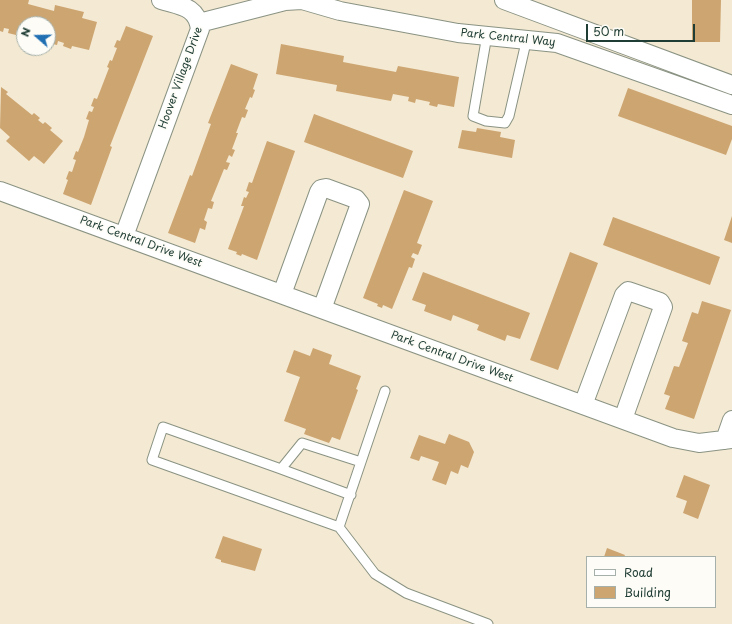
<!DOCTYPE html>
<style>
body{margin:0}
#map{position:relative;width:732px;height:624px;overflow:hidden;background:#f4e9d2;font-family:"Playpen Sans",sans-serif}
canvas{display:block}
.legend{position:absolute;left:586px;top:556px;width:130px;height:52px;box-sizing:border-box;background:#fdfcf7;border:1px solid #a4b0a9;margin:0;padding:5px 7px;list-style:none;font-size:12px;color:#1f3d34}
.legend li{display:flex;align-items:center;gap:8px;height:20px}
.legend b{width:20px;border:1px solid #a4b0a9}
.north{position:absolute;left:16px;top:16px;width:40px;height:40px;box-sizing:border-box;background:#fdfcf7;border:1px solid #a4b0a9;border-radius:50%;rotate:290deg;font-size:11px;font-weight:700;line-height:16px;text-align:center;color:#1f3d34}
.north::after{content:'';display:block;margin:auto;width:14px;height:18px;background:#1f6fb2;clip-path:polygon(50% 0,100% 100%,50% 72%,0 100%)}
.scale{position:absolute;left:586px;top:24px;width:109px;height:18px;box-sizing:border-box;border:2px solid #1f3d34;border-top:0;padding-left:5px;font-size:12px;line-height:14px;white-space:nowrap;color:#1f3d34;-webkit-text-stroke:3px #fdfcf7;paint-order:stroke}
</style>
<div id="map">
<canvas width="732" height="624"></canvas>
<ul class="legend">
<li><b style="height:5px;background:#fff"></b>Road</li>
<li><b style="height:11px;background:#cda571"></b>Building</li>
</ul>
<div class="north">N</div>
<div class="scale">50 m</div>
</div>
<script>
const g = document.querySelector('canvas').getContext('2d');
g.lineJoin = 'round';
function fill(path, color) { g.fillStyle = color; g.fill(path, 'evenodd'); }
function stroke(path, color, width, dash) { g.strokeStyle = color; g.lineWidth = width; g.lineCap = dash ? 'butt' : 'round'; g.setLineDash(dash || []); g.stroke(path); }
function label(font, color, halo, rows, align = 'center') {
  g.font = font + ' "Playpen Sans",sans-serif'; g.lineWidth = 3.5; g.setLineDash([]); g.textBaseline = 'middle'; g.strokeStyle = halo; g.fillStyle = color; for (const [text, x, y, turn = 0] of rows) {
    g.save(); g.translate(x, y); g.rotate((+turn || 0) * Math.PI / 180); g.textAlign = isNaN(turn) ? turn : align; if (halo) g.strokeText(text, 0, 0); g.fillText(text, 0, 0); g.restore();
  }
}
const building = new Path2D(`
 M0,0H29L28,4L54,11L55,5L84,12L82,18L97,22L89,50L72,46L71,49L63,46L64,43L58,41L57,45L49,43L48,24H24V32L17,30L16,35L8,33L9,29L4,28L3,32L0,31Z
 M692,0H721L720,42H692Z
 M126,26L153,36L110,146L112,147L91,205L63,194L68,180L66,179L69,171L72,172L76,160L73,159L76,151L78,152L84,137L89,120L86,119L89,111L92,112L94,107L91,106L94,98L97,99L109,68L107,67L110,60L112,61L117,48L114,47L117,40L120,41Z
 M281,44L344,56L343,62L396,72L398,66L459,77L454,107L438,104L437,107L429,105L430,102L416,99L415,103L408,101L409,97L393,94L391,101L336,91L337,85L276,74Z
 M231,64L258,74L253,89L255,90L252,98L250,97L245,109L248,110L245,118L242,117L236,133H238L232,149L235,150L232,157L229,155L226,162L230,163L227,170L224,169L211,201L214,202L212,209L208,208L204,220L207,222L205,230L200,228L195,243L168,233L190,175L192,176L211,124L208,123Z
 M1,87L8,92L6,94L32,115L34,113L40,118L38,120L43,124L45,122L52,128L50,130L63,141L44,164L34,156L29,161L6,141L10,137L0,128Z
 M628,88L732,126V139L726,155L618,116Z
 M314,114L413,151L403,178L304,142Z
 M477,128L501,132L500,137L515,140L512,158L458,148L462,130L476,132Z
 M267,141L295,151L257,260L242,254L241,256L236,254L237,252L228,249L244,206H241L244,197L246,198L249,192L246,191L249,182L252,183Z
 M404,190L433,201L417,243L422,245L418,255L413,253L411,257L415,259L412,268L409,267L392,309L383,305L382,308L377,306L378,304L363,298Z
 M732,216V243L724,240Z
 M613,217L720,257L710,285L603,245Z
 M570,252L598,263L558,370L530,360Z
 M423,272L530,313L520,339L507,335L505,341L477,330L479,325L453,315L451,321L424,311L426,305L412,300Z
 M702,301L731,310L694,419L665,409L670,396L664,394L674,366L679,367L688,343L682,341L692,312L698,314Z
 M313,348L332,355L329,364L361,376L356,389L358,390L340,440L332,437L329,443L304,434L306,429L284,421L300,377L286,372L294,350L310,356Z
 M449,434L469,442L474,452L468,468L461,465L458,474L451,471L446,485L432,480L439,462L421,456L419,461L410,458L419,435L445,444Z
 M684,475L710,485L698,519L683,513L687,501L676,497Z
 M223,536L262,549L255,571L221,562V560L215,558Z
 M607,548L625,555L624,557H604Z`);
const service = new Path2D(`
 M487,35L473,116L486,121L505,123L509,116L527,38
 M385,391L339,527L375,574L406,593L488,624
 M281,469L351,495
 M339,527L152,460L163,427L281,469L302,443L361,462`);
const minor = new Path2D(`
 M504,0L732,85
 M199,23L285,1L302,0L340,11L458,33L557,43L732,105
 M0,191L673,438L699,443L732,439
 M124,236L200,29C197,6 180,6 161,0
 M282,294L319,192L321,189L326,188L356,199L360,204L322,309
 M583,405L624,295L628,291L631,292L660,302L663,307L623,419
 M725,440L732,420`);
const streetNames = [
 ["Park Central Way",508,38,6],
 ["Hoover Village Drive",181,78,-70],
 ["Park Central Drive West",141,242,20],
 ["Park Central Drive West",452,357,20]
];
fill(building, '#cda571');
stroke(service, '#8a9383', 11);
stroke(minor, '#8a9383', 20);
stroke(service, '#fff', 9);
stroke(minor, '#fff', 18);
label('11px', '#1f3d34', '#fdfcf7', streetNames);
</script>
